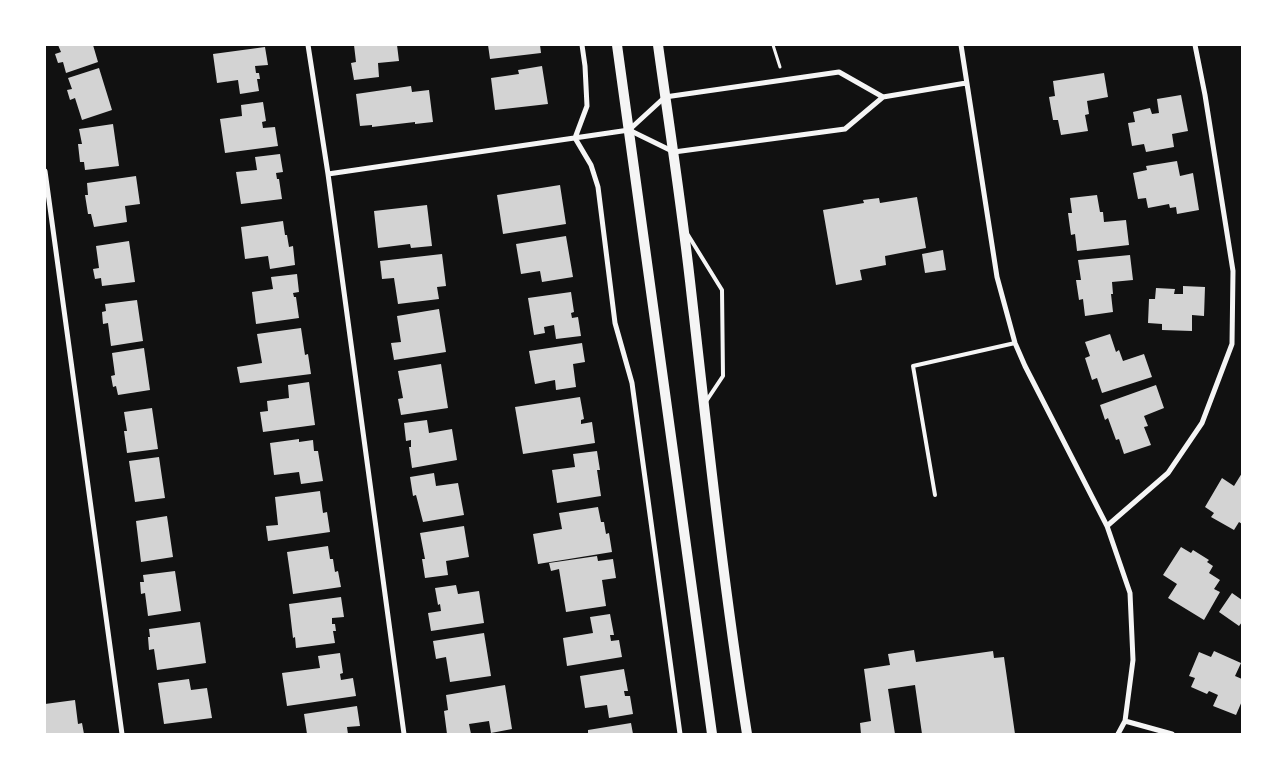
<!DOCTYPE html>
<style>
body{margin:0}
#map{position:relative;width:1287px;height:779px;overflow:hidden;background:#111;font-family:"Nunito Sans",sans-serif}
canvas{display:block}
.frame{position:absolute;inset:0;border:46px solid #fff;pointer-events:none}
</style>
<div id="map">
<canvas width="1287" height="779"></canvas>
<div class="frame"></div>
</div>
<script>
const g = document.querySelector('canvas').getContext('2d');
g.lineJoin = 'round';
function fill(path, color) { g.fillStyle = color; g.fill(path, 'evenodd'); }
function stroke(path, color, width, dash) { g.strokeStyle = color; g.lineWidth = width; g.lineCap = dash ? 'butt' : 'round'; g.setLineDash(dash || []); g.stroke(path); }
const building = new Path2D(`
 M58,45H93L98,62L66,73L63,62L58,63L55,54L61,52Z
 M354,45H397L399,61L378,63L379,77L354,80L351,63L356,62Z
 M488,45H540L541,53L490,59Z
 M265,47L268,65L255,66L256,73H259L260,79H257L259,91L240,94L238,80L217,83L213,54Z
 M542,66L548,104L495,110L491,78L519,74L518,70Z
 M99,68L112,110L82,120L75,98L70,100L67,90L72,89L68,78Z
 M1104,73L1108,97L1087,101L1089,114L1085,115L1088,131L1061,135L1058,120H1053L1049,97L1055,96L1053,81Z
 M411,86L412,92L429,90L433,122L415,124V122L372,127V125L360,126L356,94Z
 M1181,95L1188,131L1172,134L1174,147L1146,152L1144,144L1132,146L1128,123L1135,122L1133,112L1150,108L1152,114L1159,113L1157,99Z
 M263,102L266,121L262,122L263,128L275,127L278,146L225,153L220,119L242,116L241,105Z
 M113,124L119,166L85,170L84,162H80L78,144H82L79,129Z
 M280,154L283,172L276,173L277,179H279L282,199L241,204L236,172L257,170L255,157Z
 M1177,161L1180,176L1193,173L1199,210L1177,214L1176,207L1170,208L1169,204L1148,208L1146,198L1138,199L1133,173L1147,170L1146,166Z
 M136,176L140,204L125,206L127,222L94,227L91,214H88L85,195H88L87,183Z
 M560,185L566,224L503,234L497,195Z
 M1097,195L1100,212H1103L1104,222L1126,220L1129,245L1077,251L1075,234L1071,235L1068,213H1072L1070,198Z
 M917,197L926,248L885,256L886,265L860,270L862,280L836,285L823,210L864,203L863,200L879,198L880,203Z
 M427,205L432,246L411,248L410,244L378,248L374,211Z
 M283,221L285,235H287L289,247L293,246L295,265L270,269L268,256L245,259L241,227Z
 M566,236L573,277L542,282L540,271L521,274L516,244Z
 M129,241L135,282L102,286L101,278L95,279L93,269L99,268L96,246Z
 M943,250L946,270L925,273L922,254Z
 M442,254L446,286L437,287L439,299L398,304L394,278L382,279L380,261Z
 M1130,255L1133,280L1112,282L1113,294H1111L1113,312L1085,316L1083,299L1079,300L1076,280H1081L1078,260Z
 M297,274L299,292L293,293L294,297H296L299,318L256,324L252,292L273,289L271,277Z
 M1183,286L1205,287L1204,316L1192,315V331L1162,330V324L1148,323L1149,299H1155L1156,288L1175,289L1174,294H1183Z
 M571,292L574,312L571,313L572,318L578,317L581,336L556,339L554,325L544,327L545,333L534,335L528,298Z
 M137,300L143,341L111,346L108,323L103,324L102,312L106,311L105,304Z
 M439,309L446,352L394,360L391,343L401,342L397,316Z
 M301,328L305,355L308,354L311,374L240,383L237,367L262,363L257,334Z
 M1110,334L1116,352L1119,350L1123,361L1144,354L1152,377L1102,393L1097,378L1092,380L1085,358L1090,356L1085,342Z
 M582,343L585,362L573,364L576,387L556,390L555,380L535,384L529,351Z
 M144,348L150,390L118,395L116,386L113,387L111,376L115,375L112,353Z
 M441,364L448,408L401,415L398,399L403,398L398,371Z
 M309,382L315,425L263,432L260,412L268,411L267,401L289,398L288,385Z
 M1156,385L1164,408L1144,416L1148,426L1144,427L1151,445L1124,454L1119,439L1116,440L1108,418L1105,420L1100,405Z
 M580,397L584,419L581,420V424L592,422L595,443L523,454L515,407Z
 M152,408L158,449L127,453L124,431H127L124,412Z
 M427,420L429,433L452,429L457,460L412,468L409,447H411V440L406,441L404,423Z
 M299,439V442L313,440L314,451H318L323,481L301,484L299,472L274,475L270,443Z
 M597,451L600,470H597L601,496L557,503L552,470L575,467L573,454Z
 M159,457L165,498L135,502L129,461Z
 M434,473L436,486L458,483L464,515L423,522L416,495L413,496L410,477Z
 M1242,473V524L1239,522L1234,530L1211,517L1214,513L1205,507L1222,478L1234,486Z
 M320,491L323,513L327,512L330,532L268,541L266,526L278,525L275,497Z
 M598,507L601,522H604L606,534L609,533L612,552L538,564L533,534L562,529L559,513Z
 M167,516L173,557L141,562L136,521Z
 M464,526L469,557L446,561L448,575L425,578L422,559H425L420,533Z
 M328,546L330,559H333L335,572L338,571L341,587L293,594L287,552Z
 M1181,547L1191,553L1193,550L1209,560L1207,562L1213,566L1209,573L1220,580L1214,589L1220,592L1204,620L1168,598L1177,584L1163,575Z
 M597,556L598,561L613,559L616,578L602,580L606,606L566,612L559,569L551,571L549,563Z
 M175,571L181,611L148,616L145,593L141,594L140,582H144L143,575Z
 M456,585L458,594L479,591L484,623L431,631L428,613L441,611L440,604L438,605L435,588Z
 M1232,593L1242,600V622L1239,626L1219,612Z
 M341,597L344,617L332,618V624H335L336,631H333L335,643L296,648L295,637L293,638L289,604Z
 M610,614L614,635H610L611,641L619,640L622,657L567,666L563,638L593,633L590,617Z
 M200,622L206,663L157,670L154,649L149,650L148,637H150L149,629Z
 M484,633L491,676L450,682L446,657L436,659L433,641Z
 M914,650L916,662L993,651L994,658L1004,657L1015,734H922L915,685L888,689L895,734H861L860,723L871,721L864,669L890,665L888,654Z
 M1214,651L1241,663L1235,676L1242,679V701L1236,715L1213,706L1218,695L1209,691L1207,694L1191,687L1195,678L1189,676L1199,652L1211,657Z
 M340,653L343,673L340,674L341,680L353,678L356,696L287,706L282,673L320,668L318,656Z
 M624,669L628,691H624L625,696H630L633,714L609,718L607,705L585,708L580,676Z
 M189,679L191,690L207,688L212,718L164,724L158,683Z
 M505,685L512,729L491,733L489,721L469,724L471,734H447L444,711L448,710L446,695Z
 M75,700L78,724L82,723L84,734H45V704Z
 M357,706L360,726L347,727L348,734H307L304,714Z
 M631,723L633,734H588V730Z`);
const path = new Path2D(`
 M773,45L780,67`);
const service = new Path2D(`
 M688,235L722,290L723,376L705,403
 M935,495L913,366L1015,343`);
const minor = new Path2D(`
 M308,45L328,174L404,734
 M961,45L997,277L1015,343L1025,366L1107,526L1130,593L1133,660L1125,721L1118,734
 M629,130L674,152L845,129L883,97L966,83
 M629,130L665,97L839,72L883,97
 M575,138L591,165L598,187L615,323L632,383L680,734
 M575,138L587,106L585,66L582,45
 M45,171L122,734
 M328,174L629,130
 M1107,526L1168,473L1202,423L1232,344L1233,271L1205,95L1195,45
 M1125,721L1172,734`);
const secondary = new Path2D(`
 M617,45L712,734
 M658,45C669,124 681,202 690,281C707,432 723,583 747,734`);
fill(building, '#d3d3d3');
stroke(path, '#f5f5f5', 3);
stroke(service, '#f5f5f5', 4);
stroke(minor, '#f5f5f5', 5);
stroke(secondary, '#f5f5f5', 10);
</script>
